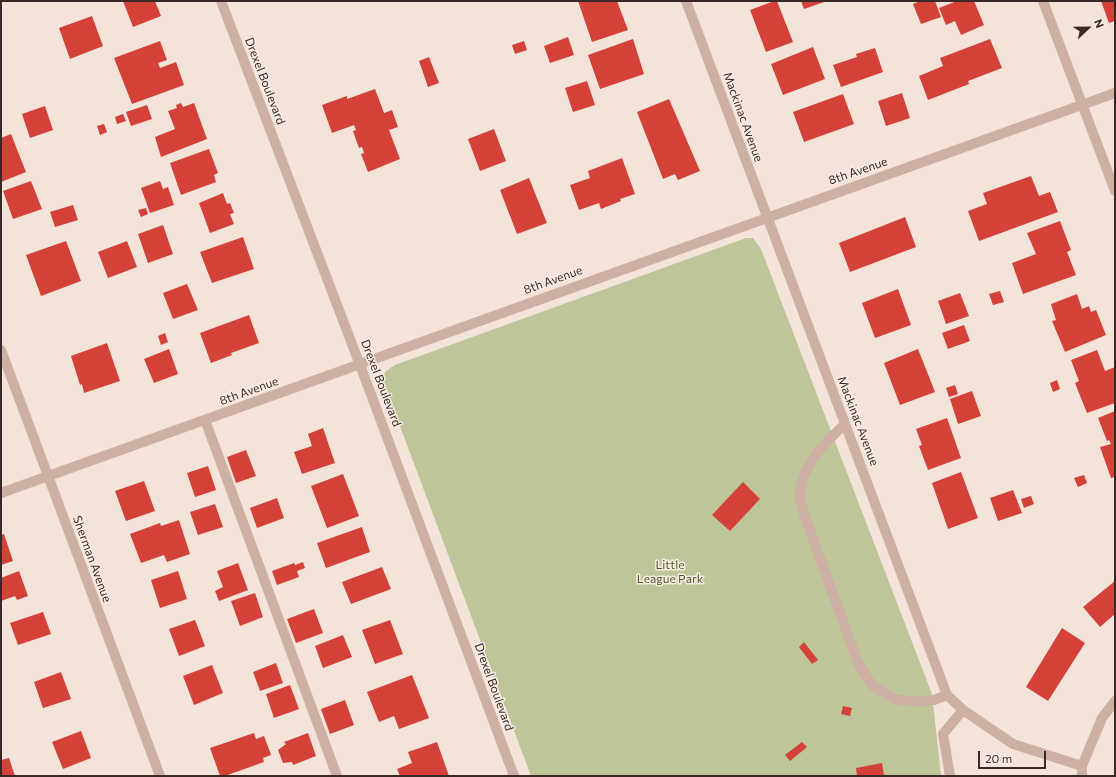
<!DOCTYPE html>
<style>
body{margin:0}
#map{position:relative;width:1116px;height:777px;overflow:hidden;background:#f4e3d9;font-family:Commissioner,sans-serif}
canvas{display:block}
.frame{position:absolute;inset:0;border:2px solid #382926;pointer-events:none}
.north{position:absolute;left:1068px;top:8px;width:40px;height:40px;-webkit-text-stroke:3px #fbeee6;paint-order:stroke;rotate:68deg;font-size:11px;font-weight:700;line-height:16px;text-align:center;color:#382926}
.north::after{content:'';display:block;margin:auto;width:14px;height:18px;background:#382926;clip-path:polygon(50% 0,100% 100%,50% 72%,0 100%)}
.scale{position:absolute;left:978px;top:751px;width:68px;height:18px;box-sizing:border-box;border:2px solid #382926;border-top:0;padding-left:5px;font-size:12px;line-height:14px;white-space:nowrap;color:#382926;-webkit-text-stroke:3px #fbeee6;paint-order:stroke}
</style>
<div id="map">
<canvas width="1116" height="777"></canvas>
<div class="frame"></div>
<div class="north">N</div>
<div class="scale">20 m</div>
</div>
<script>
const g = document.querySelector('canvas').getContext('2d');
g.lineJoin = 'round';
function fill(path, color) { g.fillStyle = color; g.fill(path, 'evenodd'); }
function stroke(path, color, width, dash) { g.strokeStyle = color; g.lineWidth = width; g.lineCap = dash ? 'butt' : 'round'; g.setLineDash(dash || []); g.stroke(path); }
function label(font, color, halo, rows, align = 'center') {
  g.font = font + ' Commissioner,sans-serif'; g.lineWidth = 3; g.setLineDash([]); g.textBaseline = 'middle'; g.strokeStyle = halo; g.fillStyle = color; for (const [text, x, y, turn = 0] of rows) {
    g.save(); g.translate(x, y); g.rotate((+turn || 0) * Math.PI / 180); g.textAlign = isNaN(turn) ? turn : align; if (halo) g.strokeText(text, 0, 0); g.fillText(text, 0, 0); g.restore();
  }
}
const green = new Path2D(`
 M746,238H753L761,249L932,694L941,776H531L382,378L386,371L395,365Z`);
const building = new Path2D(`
 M123,1H155L161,16L133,27Z
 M578,1H617L628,30L592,42Z
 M774,1H777L793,42L766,52L750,10Z
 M801,1H827L804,9Z
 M920,1H935L941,17L921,24L913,4Z
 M957,1H974L984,25L961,35L955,21L946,25L939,8Z
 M1101,1H1115V21L1109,23Z
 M92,16L103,46L70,59L59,28Z
 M568,37L574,55L550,63L544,46Z
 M633,39L644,74L600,89L588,55Z
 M990,39L1002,68L968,81L969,84L928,100L919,76L943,66L940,58Z
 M160,41L167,60L158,63L160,68L176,62L184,85L132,104L114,58Z
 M524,41L527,50L515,54L512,45Z
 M813,47L825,79L783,95L771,64Z
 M875,48L883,72L841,87L833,65L857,57L856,54Z
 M429,57L439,83L428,87L419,61Z
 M587,81L595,105L573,112L565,88Z
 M375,89L384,113L392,110L398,127L389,130L400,159L368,172L361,154L364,153L362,147L359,148L353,131L356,130L354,125L332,133L322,105L347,96V99Z
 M902,93L910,118L886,126L878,101Z
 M843,94L854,124L804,142L793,112Z
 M669,99L700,171L678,180L675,174L663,179L637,112Z
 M181,103L183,107L194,103L207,139L161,157L155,137L175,129L168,111L177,108L176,105Z
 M147,105L152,119L131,126L126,112Z
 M45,106L53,130L30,138L22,114Z
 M123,114L126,121L117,124L115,117Z
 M104,124L107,132L100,135L97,126Z
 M494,129L506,161L480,171L468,139Z
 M11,134L26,172L1,182V138Z
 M209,149L218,173L214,175L216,182L181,195L170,163Z
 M622,158L635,194L620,199L621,201L601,209L599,203L579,210L570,185L590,178L588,171Z
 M1031,176L1039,196L1050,192L1058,212L979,241L968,211L987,204L983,193Z
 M529,178L547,223L517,234L500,190Z
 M31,181L42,209L13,219L3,191Z
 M160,181L163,189L168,187L174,205L150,213L141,188Z
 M223,193L227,204L230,203L234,213L230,214L234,224L210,233L199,203Z
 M73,205L78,220L55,227L50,212Z
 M146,208L148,214L141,217L138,210Z
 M905,217L916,247L850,272L839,243Z
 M1060,221L1071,250L1067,252L1076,275L1023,294L1012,263L1036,254L1027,233Z
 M163,225L173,254L148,263L138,234Z
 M243,237L254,269L212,283L200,252Z
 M66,241L81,281L41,296L26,255Z
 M127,241L137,267L108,278L98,252Z
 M187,284L198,310L173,319L163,293Z
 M898,289L911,325L875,338L862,303Z
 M1000,291L1004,302L993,305L989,294Z
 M960,293L969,316L946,324L938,301Z
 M1077,294L1082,309L1089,306L1091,312L1096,310L1106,335L1065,352L1052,321L1056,320L1051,304Z
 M249,315L259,343L231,353L232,355L211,363L200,333Z
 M964,325L970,341L948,349L942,333Z
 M165,333L168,342L161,345L158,336Z
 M107,343L120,381L84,393L82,384L80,385L71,356Z
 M169,349L178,374L154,383L144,359Z
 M918,349L935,392L900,405L884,363Z
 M1097,350L1105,371L1115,367V403L1087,413L1075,383L1079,381L1071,360Z
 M1057,380L1060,389L1053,392L1050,383Z
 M955,385L958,394L949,397L946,388Z
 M972,391L981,416L958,424L950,399Z
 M1115,411V477L1111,478L1100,447L1111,444L1109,440L1107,441L1098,418Z
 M947,418L961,458L928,470L919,446L922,445L916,429Z
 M323,428L335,463L302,474L294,452L312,446L308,434Z
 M246,450L256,476L236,483L227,457Z
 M208,466L216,490L195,497L187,473Z
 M961,472L978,518L948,529L932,483Z
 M343,474L359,516L327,528L311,486Z
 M1084,475L1087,483L1078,487L1074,478Z
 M144,481L155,511L126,521L115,491Z
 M743,482L760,499L730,531L712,515Z
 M1013,490L1022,513L998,521L990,498Z
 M1031,496L1034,504L1024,508L1021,499Z
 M277,498L284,518L257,528L250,508Z
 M215,504L223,527L198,535L190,512Z
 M179,520L190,554L167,562L164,555L141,563L130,534L160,523L161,526Z
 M362,527L370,552L326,568L317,543Z
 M4,534L13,561L1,565V535Z
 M303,562L305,568L297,571L299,577L277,585L272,571L294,563L295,565Z
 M238,563L248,590L219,601L215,591L223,587L217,571Z
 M382,567L391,589L351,604L342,582Z
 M19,571L28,596L17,600L15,596L1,601V578Z
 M178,571L187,599L160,608L151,580Z
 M1115,581V614L1100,627L1083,607Z
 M255,593L263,617L240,626L231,601Z
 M314,609L323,633L296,643L287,619Z
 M43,612L51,634L18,645L10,623Z
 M195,620L205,646L179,656L169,629Z
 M390,620L403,654L375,664L362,630Z
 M1062,628L1085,643L1048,701L1026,687Z
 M343,635L352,657L323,668L315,646Z
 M804,642L818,660L812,664L799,647Z
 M276,663L283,683L260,691L253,672Z
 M212,665L223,693L194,705L183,676Z
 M61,672L71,699L43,708L34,682Z
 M412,675L429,718L399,729L394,716L379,722L367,692Z
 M290,685L299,709L274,718L266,694Z
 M345,700L354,725L330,734L321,709Z
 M843,706L852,708L850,716L841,714Z
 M81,731L91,758L63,769L52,742Z
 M254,733L256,739L264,736L271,755L263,758L264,762L225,776H220L210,748Z
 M308,733L316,756L293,765L292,762L283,763L278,750L286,744L284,742Z
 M437,742L449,776H400L397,769L412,763L408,752Z
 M802,742L807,747L790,761L785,755Z
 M9,758L15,776H1V760Z
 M882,763L884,776H857L856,768Z`);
const minor = new Path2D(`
 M221,1L360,365L514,776
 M686,1L947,695L963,710L1013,744L1082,766V776
 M1043,1L1115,191
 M1,350L160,776
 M205,420L337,776
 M845,424C825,443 803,463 800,493C799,500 803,510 805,517L858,663L871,684L894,699L917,702L934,700L947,695
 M1,493L1115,93
 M1082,766L1102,718L1115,701
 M950,776L943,734L963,710`);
const streetNames = [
 ["Drexel Boulevard",265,81,69],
 ["Mackinac Avenue",743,117,70],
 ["8th Avenue",858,171,-19],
 ["8th Avenue",553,280,-20],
 ["Drexel Boulevard",381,383,69],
 ["8th Avenue",249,391,-20],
 ["Mackinac Avenue",858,421,69],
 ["Sherman Avenue",92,559,70],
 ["Drexel Boulevard",494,687,70]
];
const parkNames = [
 ["Little",670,565],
 ["League Park",670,579]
];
fill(green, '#bec598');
fill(building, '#d34139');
stroke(minor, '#ceafa4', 10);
label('12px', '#382926', '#fbeee6', streetNames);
label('12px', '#505927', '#fbeee6', parkNames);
</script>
